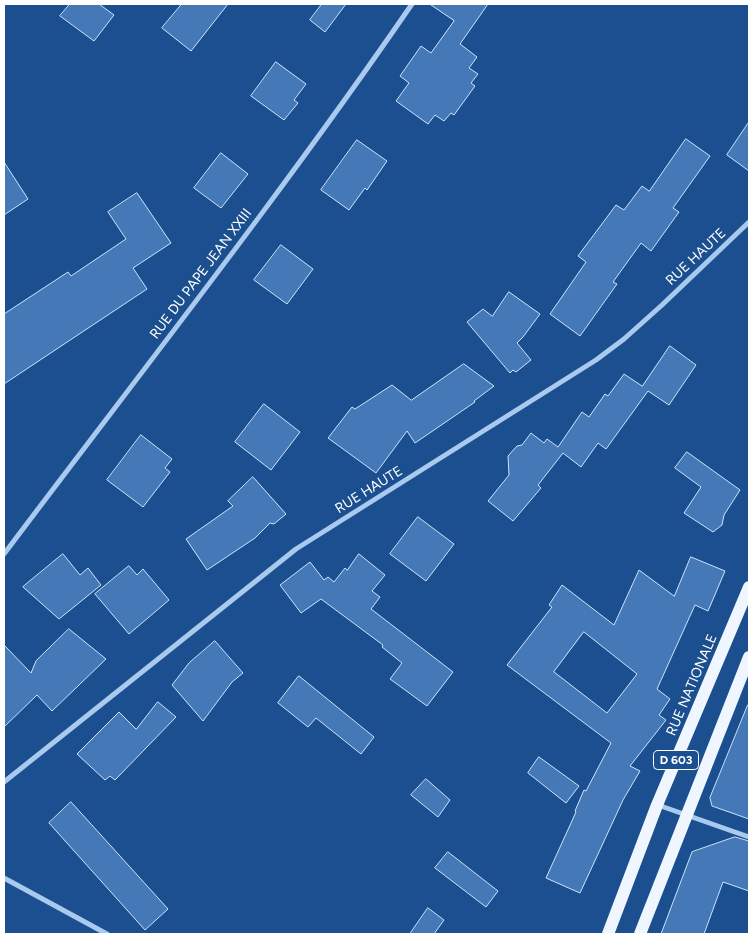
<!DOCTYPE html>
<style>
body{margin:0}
#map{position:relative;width:753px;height:938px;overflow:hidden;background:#1b4f8f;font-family:Figtree,sans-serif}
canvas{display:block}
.frame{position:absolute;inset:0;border:5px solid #fff;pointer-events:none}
</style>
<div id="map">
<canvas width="753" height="938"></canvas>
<div class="frame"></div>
</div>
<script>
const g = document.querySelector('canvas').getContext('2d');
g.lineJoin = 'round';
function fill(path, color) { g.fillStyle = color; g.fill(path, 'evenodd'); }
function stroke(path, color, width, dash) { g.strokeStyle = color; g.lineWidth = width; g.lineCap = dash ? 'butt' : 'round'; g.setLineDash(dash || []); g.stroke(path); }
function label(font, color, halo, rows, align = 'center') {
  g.font = font + ' Figtree,sans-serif'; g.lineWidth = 4; g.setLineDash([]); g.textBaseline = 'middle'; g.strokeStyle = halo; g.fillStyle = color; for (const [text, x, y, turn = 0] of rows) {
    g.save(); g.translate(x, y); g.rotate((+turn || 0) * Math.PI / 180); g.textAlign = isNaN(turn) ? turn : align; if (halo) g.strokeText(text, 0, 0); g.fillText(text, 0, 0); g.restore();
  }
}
const building = new Path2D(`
 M70,4H99L114,15L94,41L60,16Z
 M182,4H228L191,51L162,28Z
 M322,4H346L325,32L310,20Z
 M430,4H488L460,44L477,57L469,68L478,74L471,83L475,86L454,115L451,113L444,121L435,115L428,124L396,101L409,83L400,76L421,46L431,53L454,21Z
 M276,62L306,84L294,100L298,103L284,120L251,96Z
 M749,122V171L727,155Z
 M686,139L710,156L673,208L679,212L651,251L641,243L613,282L617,284L580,336L550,314L586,262L578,256L616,205L624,210L642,186L649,191Z
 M357,140L387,161L367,190L365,188L349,210L321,190Z
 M221,153L248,174L221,208L194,188Z
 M4,162L28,199L4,215Z
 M137,193L171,243L133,268L147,289L4,384V314L68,272L71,276L126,239L108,212Z
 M281,245L313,269L287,304L254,280Z
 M509,292L540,314L523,337L517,343L531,360L516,372L513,370L510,373L467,322L483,309L492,316Z
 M670,346L696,365L669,405L648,391L606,449L598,443L581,467L563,453L538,485L541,488L513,521L488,501L509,475L508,456L517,446L522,445L531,433L544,443L547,439L558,447L582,412L589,417L605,394L608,396L624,374L642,386Z
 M464,364L494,386L474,401L475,402L415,443L407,431L376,473L328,438L352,407L355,409L392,385L411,400Z
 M264,404L300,432L271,470L235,442Z
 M141,435L172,459L165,468L170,472L143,507L107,480Z
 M687,452L740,490L724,515L722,525L713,532L684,513L701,487L675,468Z
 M253,477L286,514L274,524L270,523L255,538L207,570L186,539L233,506L228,501Z
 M418,517L454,544L426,581L390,554Z
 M63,554L80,575L88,568L101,585L59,619L23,587Z
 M359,554L385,575L372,591L380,597L371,609L453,672L427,706L390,679L402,663L382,647L383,645L321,599L301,613L280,585L310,562L324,580L328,577L334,582L345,568L347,570Z
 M691,557L725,571L708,611L695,605L657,689L670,699L659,715L666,720L630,766L640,771L623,800L580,893L546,878L576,812L575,811L584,790L586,791L611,743L507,665L552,607L549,605L562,585L614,625L639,570L674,596ZM584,632L637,674L607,713L554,672Z
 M129,566L137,575L143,569L169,600L129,634L95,594Z
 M69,629L106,659L52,711L37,695L4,727V645L31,673L36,661Z
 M215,641L243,673L232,682L203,721L172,685L189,663Z
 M299,676L374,737L361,754L316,718L308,727L278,703Z
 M158,702L176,717L115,780L110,776L105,780L77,754L119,712L136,729Z
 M748,705H749V819L712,806L710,798Z
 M539,757L579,786L566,803L528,773Z
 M426,779L450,800L438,817L411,795Z
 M71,802L168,909L145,930L49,823Z
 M735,837L749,841V891L723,882L704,934H661L692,852Z
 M448,852L498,891L486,907L435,868Z
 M428,908L444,920L434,934H410Z`);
const minor = new Path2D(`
 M4,554C141,372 283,192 412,4
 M4,782L296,549L596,360L624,339L662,305L749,222
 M658,805L749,837
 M4,878L107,934`);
const primary = new Path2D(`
 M608,934L657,805L749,587
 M640,934L749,657`);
const shields = [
 [676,760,45]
];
const shieldNames = [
 ["D 603",676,760]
];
const streetNames = [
 ["RUE HAUTE",696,257,-43],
 ["RUE DU PAPE JEAN XXIII",201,274,-53],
 ["RUE HAUTE",369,490,-32],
 ["RUE NATIONALE",692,685,-67]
];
fill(building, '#4478b7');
stroke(building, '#cfe3fa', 1);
stroke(minor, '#a9c9ee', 5);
stroke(primary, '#f0f6ff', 12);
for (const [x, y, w] of shields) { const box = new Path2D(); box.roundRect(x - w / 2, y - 9.5, w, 19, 4); g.fillStyle = '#1b4f8f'; g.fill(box); stroke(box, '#fff', 1); }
label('bold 12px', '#fff', null, shieldNames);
label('14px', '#fff', '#1b4f8f', streetNames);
</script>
